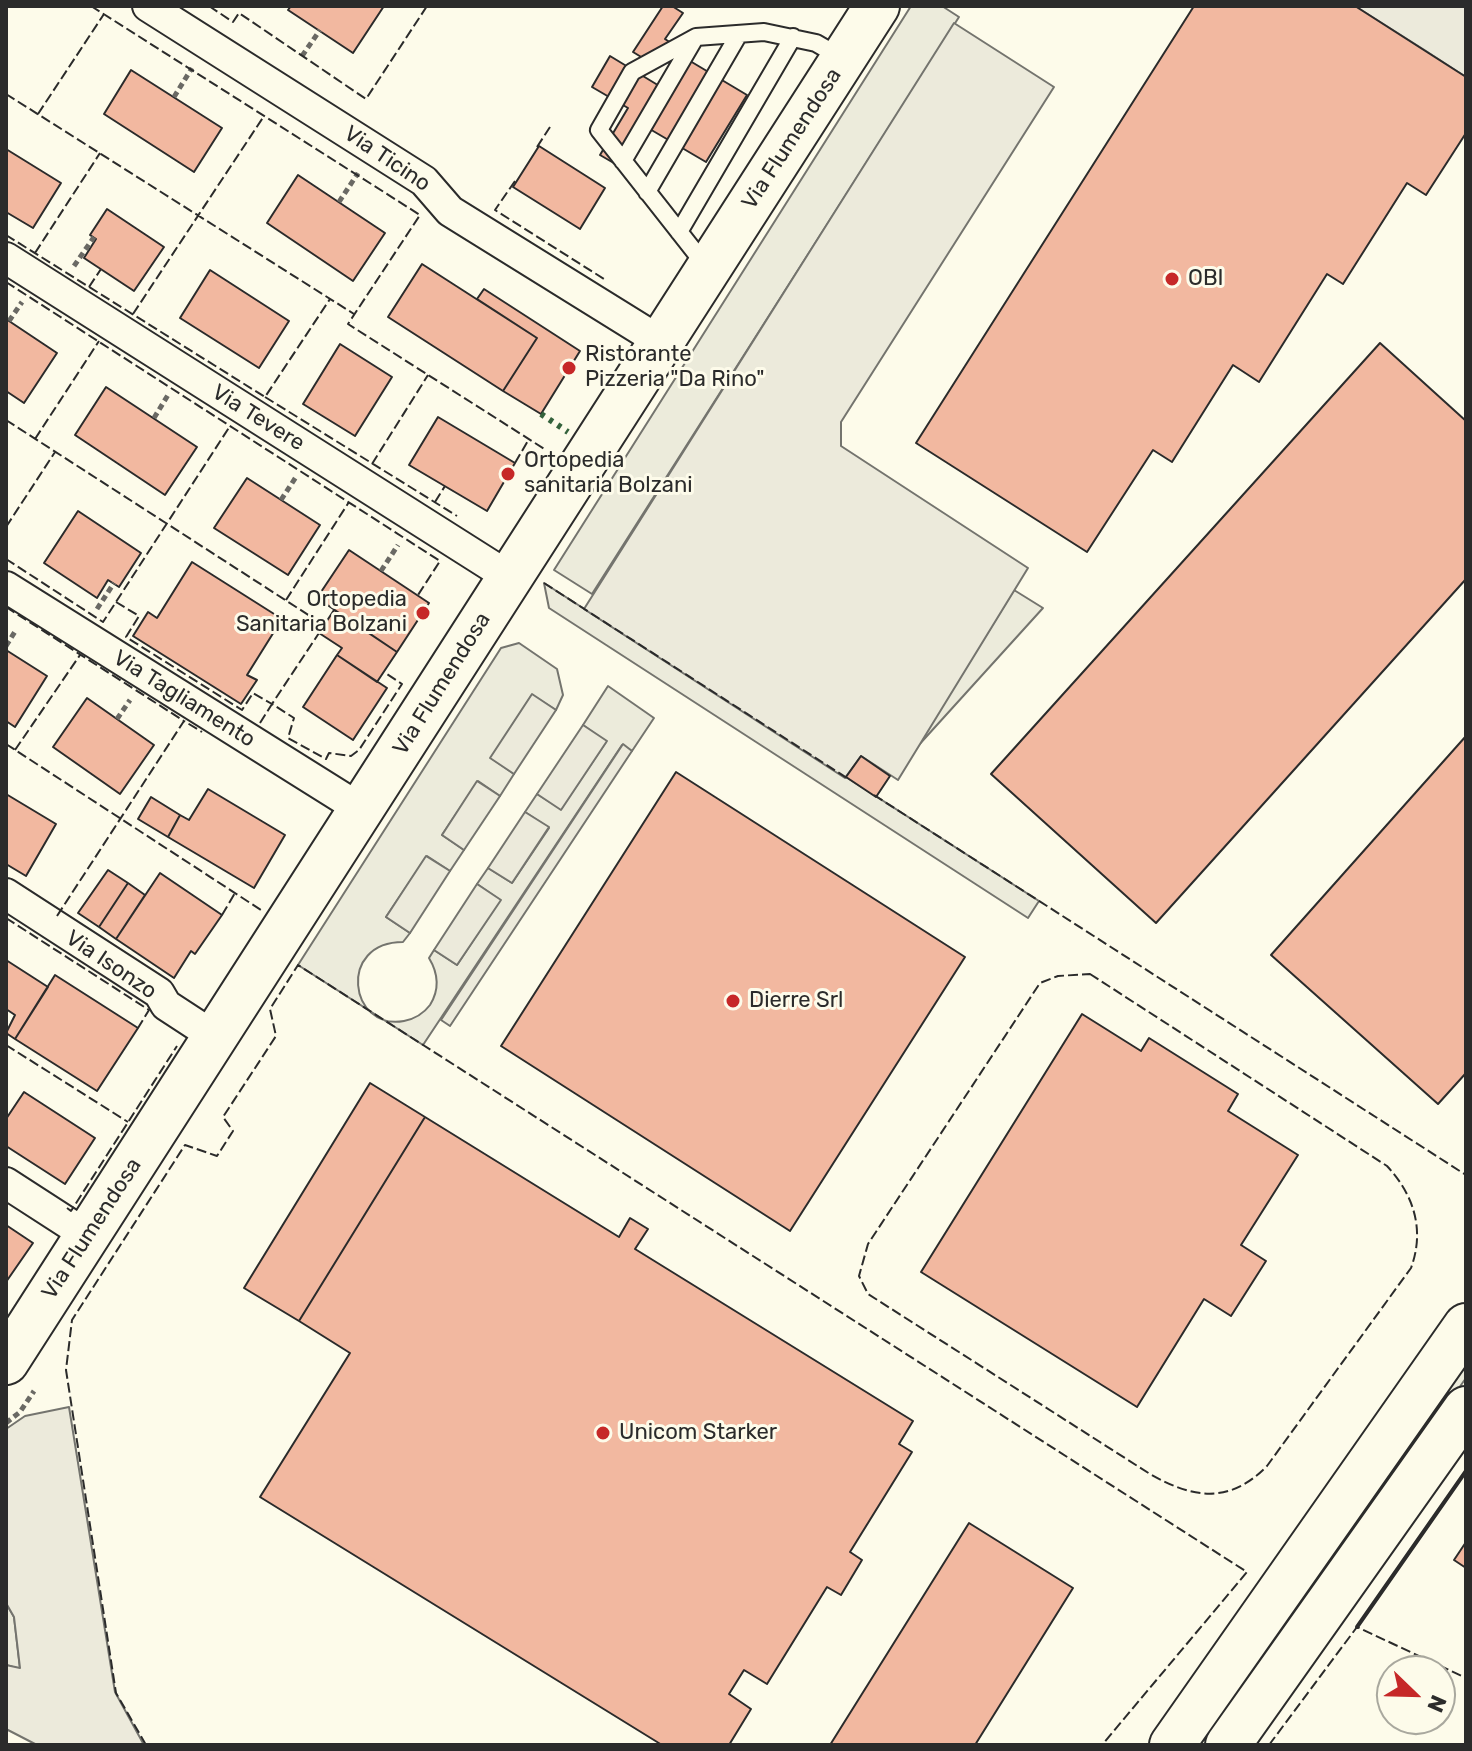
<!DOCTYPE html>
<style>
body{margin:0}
#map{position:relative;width:1472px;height:1751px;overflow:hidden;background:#fdfbea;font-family:Rubik,sans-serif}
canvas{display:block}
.frame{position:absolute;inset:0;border:8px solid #2b2b2b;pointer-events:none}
.north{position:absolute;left:1376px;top:1655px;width:80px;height:80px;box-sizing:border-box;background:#fdfbea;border:2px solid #a9a89e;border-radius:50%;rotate:113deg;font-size:22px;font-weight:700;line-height:32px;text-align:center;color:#2b2b2b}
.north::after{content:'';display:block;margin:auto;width:28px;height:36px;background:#c62828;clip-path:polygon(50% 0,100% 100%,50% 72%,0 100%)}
</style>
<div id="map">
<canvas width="1472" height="1751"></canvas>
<div class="frame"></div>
<div class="north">N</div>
</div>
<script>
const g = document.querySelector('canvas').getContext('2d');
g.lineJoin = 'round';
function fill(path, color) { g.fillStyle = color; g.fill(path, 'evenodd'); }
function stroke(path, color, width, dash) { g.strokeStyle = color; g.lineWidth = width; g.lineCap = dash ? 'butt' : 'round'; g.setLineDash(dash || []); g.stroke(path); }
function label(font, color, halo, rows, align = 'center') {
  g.font = font + ' Rubik,sans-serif'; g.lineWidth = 6; g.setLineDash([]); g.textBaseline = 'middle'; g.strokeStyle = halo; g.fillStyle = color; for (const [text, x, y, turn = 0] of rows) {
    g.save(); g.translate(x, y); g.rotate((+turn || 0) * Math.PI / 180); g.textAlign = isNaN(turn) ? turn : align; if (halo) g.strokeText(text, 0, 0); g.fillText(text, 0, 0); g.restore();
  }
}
const green = new Path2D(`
 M911,6H942L959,17L592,594L554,570Z
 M544,583L1039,901L1028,918L549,608Z
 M1014,590L1043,608L917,747Z
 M519,643L557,669L563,695L556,710L532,695L491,758L514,774L500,796L478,781L442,835L464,850L450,871L427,856L386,917L410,933L403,942C337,942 349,1031 404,1021C414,1019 424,1013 430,1005C440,989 438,973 429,958L434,950L457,965L500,900L477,884L488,868L512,883L549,828L525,812L537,794L561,809L606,742L583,725L608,686L654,718L632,751L622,745L423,1045L298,965L501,648Z
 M1466,1356V1378L1206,1745H1191Z
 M6,1603L14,1617L20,1669L6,1665Z`);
const parking = new Path2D(`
 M1355,6H1466V77L1426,51Z
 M954,23L1054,87L841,422V446L1028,568L898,780L861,756L845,778L584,609Z
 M532,694L556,710L514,774L490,758Z
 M583,725L607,741L561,810L537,794Z
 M623,744L632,751L450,1026L441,1020Z
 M477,781L500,796L464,850L442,835Z
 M525,812L549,827L512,883L488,868Z
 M426,856L450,871L410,933L386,917Z
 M477,884L501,900L457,965L434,950Z
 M69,1407L115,1692L144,1745H37L6,1729V1665L20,1668L14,1617L6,1603V1429L25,1416Z`);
const building = new Path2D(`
 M291,6H384L353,53L288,10Z
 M663,6H672L683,13L665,39L671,43L656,66L633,52Z
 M1194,6H1355L1466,77V133L1426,195L1407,183L1343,284L1327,274L1259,382L1233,365L1172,462L1153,450L1087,552L916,443Z
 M680,55L747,95L706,162L648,128L624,169L600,155L628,108L592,87L610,56L661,87Z
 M131,70L222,128L194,172L104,114Z
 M539,146L605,188L580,229L513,187Z
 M6,149L61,183L33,228L6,212Z
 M298,175L385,233L353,281L267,223Z
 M107,209L164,247L134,291L84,258L96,239L90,235Z
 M422,264L537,338L503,391L388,317Z
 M210,270L289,321L259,368L180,318Z
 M484,289L580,351L541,414L503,391L537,338L477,299Z
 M6,319L57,353L24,403L6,391Z
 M1380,343L1466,421V579L1156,923L991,774Z
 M340,344L392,377L355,436L303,404Z
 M106,387L197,447L165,495L75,435Z
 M438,417L515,463L487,511L409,465Z
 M247,478L320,525L288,575L214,528Z
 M78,511L141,553L119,587L108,580L97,598L44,563Z
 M349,550L429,603L397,652L317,598Z
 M192,562L282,619L247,675L257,680L241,704L133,636L148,612L157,618Z
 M334,610L397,652L377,682L337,655L342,648L319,633Z
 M6,650L47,676L15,727L6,721Z
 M337,655L387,688L353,740L303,707Z
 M87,698L154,745L120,794L53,747Z
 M1466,736V1073L1438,1104L1271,955Z
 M861,756L890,776L876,797L846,777Z
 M676,772L965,957L790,1231L501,1046Z
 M208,789L285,835L254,888L168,837L180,815L189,820Z
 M6,794L56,824L26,876L6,864Z
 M151,797L180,815L168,837L138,819Z
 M108,870L128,883L99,927L78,913Z
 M160,873L222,915L195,954L191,951L174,978L116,939Z
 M128,883L145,895L116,939L99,927Z
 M6,960L48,987L15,1039L6,1033L15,1015L6,1009Z
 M55,975L138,1028L97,1091L15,1039Z
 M1082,1014L1141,1051L1149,1038L1238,1094L1228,1111L1298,1155L1241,1245L1266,1261L1231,1316L1204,1299L1137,1407L921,1272Z
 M370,1083L425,1117L299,1321L244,1288Z
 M24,1092L95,1138L65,1184L6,1146V1119Z
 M425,1117L619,1237L630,1218L648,1229L635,1249L913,1421L899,1444L912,1452L850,1552L862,1560L841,1595L827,1587L767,1684L744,1670L729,1694L751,1709L729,1745H662L260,1497L350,1353L299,1321Z
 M6,1225L33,1243L6,1282Z
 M969,1523L1073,1588L975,1745H830Z
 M1466,1542V1568L1454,1560Z`);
const path = new Path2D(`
 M302,56L320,30
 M174,97L192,68
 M339,202L358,173
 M74,266L94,237
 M9,321L22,302
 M154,418L168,395
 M281,500L296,477
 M381,571L398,545
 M97,609L114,583
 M6,646L16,630
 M117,719L130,700
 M6,1423L20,1412L34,1391`);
const lane = new Path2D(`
 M623,161L695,38
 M647,192L739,34
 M679,232L793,37
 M706,266L599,130L632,72L696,37L764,32L816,43L842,58`);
const street = new Path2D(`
 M148,6L424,181L450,211L661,342
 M6,258L509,577
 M6,587L362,810
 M6,894L159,993L166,1005L215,1037
 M6,1183L88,1236`);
const secondary = new Path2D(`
 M6,1362L877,6
 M1172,1745L1466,1326
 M1228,1745L1466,1409`);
const hedge = new Path2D(`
 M541,414L568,432`);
const fence = new Path2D(`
 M91,6L420,215L348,324L546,450
 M209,6L233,22L239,13L366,99L427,6
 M6,94L354,314
 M38,114L104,14
 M537,147L550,127
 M515,181L495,210L604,279
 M6,235L265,397L330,299
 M35,253L100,153
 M6,282L440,561L418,595
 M89,287L101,269
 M133,314L264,116
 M265,397L457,516
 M6,420L324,625
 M35,439L99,341
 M515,463L529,439
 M372,464L428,375
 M435,502L445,486
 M6,527L55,452
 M6,559L103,622L230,426
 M544,583L850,780
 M286,600L349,502
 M116,602L139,616L126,637L242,710L253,693L272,704L319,633
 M6,607L184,721
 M260,723L272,704L294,718L288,738L326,759L329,753L351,756L359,750L402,684L384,672
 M6,744L261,910
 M15,750L80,655
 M874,795L1466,1175
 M222,915L235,893
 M57,916L184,721L202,732
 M6,918L149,1010L138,1028
 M1090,974L1387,1166C1414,1195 1425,1230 1411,1268L1267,1466C1229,1505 1192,1498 1150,1474L868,1294L859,1276L868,1244L1040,983L1058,976Z
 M6,1045L128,1122
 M67,1208L71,1211L177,1046
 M146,1745L116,1693L66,1370L72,1320L185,1145L217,1156L233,1131L223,1117L276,1036L270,1009L298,965L1247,1572L1102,1745
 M1269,1745L1357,1627L1466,1678`);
const wall = new Path2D(`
 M1357,1627L1466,1471`);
const markers = [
 [1172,279,8,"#c62828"],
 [569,368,8,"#c62828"],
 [508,474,8,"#c62828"],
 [423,613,8,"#c62828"],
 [733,1001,8,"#c62828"],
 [603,1433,8,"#c62828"]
];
const streetNames = [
 ["Via Flumendosa",792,139,-57],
 ["Via Ticino",387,159,34],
 ["Via Tevere",258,418,32],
 ["Via Flumendosa",442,684,-58],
 ["Via Tagliamento",184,699,32],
 ["Via Isonzo",111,965,34],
 ["Via Flumendosa",92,1229,-57]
];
const poiNames = [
 ["OBI",1188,279],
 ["Ristorante",585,355],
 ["Pizzeria \"Da Rino\"",585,380],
 ["Ortopedia",524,461],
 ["sanitaria Bolzani",524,486],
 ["Ortopedia",407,600,"right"],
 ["Sanitaria Bolzani",407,625,"right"],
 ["Dierre Srl",749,1001],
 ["Unicom Starker",619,1433]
];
fill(green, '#ecebdb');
stroke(green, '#74746e', 2);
fill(parking, '#eceadb');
stroke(parking, '#74746e', 2);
fill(building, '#f2b8a0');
stroke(building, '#2b2b2b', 2);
stroke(lane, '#2b2b2b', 20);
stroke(street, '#2b2b2b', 34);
stroke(secondary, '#2b2b2b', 48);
stroke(path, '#6a6964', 5, [6, 4]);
stroke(lane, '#fdfbea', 16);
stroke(street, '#fdfbea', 30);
stroke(secondary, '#fdfbea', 44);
stroke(hedge, '#34623c', 6, [4, 6]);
stroke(fence, '#2b2b2b', 2, [10, 4]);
stroke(wall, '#2b2b2b', 4);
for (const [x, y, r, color] of markers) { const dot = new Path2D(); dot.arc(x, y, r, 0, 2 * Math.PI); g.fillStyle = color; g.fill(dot); stroke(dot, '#fdfbea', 3); }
label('22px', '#2b2b2b', '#fdfbea', streetNames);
label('22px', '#2b2b2b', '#fdfbea', poiNames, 'left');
</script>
